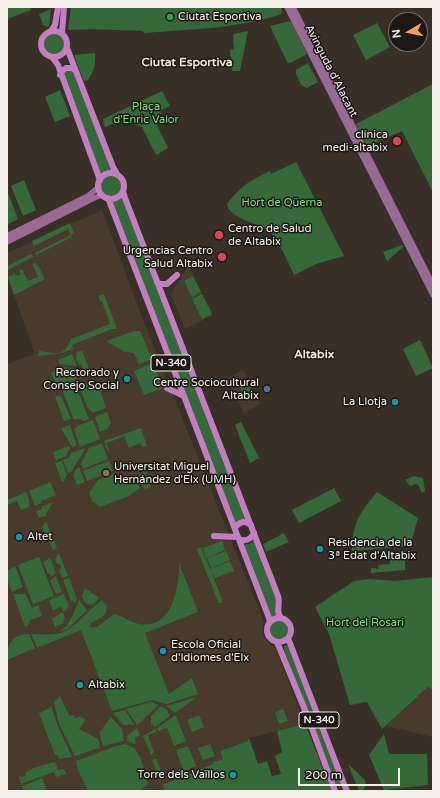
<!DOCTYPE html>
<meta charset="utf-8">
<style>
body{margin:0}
#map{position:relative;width:440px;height:798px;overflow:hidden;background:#383026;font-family:"Varela Round",sans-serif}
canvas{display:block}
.frame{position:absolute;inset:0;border:8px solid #f4efe9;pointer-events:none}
.north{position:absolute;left:388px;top:12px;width:40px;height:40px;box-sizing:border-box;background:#1c1814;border:1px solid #726e69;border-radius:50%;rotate:261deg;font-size:11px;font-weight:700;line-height:16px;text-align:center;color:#f4efe9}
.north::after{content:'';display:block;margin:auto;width:14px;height:18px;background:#f99f4d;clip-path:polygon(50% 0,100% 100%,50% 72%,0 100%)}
.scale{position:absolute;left:298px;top:768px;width:102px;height:18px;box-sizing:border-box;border:2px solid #f4efe9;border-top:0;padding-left:5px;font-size:12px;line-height:14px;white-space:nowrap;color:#f4efe9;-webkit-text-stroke:3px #1c1814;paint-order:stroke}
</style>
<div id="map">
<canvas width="440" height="798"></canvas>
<div class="frame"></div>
<div class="north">N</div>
<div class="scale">200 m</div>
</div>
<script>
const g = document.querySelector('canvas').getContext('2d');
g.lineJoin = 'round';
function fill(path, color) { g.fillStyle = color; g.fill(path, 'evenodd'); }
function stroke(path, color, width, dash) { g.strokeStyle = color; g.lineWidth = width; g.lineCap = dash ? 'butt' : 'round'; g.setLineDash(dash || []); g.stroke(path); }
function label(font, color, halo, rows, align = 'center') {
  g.font = font + ' "Varela Round",sans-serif'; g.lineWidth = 3; g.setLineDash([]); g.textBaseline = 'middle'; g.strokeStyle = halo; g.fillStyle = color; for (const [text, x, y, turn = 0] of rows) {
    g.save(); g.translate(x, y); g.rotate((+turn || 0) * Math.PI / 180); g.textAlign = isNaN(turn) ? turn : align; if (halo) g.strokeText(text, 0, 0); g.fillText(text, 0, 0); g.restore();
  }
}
const education = new Path2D(`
 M102,210L143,320L264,622L263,628V635L269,643L275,647L305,724L249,738L248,741L220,751L223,759L213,762V764L162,785L165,791H7V364L35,354L7,275V253Z
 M188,266L213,315L185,329L171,294Z
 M243,370L260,404L244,413L226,379Z
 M428,687L433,690V737L386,726Z`);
const green = new Path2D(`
 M7,7H30L31,10L7,19Z
 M71,7H281L282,10L281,14C237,29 190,29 145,33L142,31L93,29L68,30Z
 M51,9L49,26L47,27L43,25L39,14Z
 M291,21L307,54L290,63L287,62L270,26Z
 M377,23L390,47L366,60L353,35Z
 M248,31L240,71H232L230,50L234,49L233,34Z
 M44 44a10 10 0 1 1 20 0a10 10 0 1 1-20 0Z
 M95,53C96,64 94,71 88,80L84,81L74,55Z
 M308,63L318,82L307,88L301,85L296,74V70Z
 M69,68L74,71L113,170L106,171L101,175L62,75Z
 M433,84V192L402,131L367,146L356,124Z
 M60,90L70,116L55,122L45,97Z
 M162,91L170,106L161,110L160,119L157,125L168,148L156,155L142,127L130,123L125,118L105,127L103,119Z
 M296,162L344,256L316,264L294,275C288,263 280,241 270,232C260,223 229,219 227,204C242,185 248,182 270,171L271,174Z
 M101 186a10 10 0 1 1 20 0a10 10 0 1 1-20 0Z
 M24,180L36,210L23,216L11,186Z
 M7,190L18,219L7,225Z
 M122,197L247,518L235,523L110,204Z
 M70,223L74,233L71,235L68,229L34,246L32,241Z
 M71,235L72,237L36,255L35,253Z
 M402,245L403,247L387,261L383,252Z
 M31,254L33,257L8,270L7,266Z
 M36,263L37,265H38L45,279L14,295L8,277L15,273L16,276L21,274L19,271L22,269L28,281L38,277L32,264Z
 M193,276L201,292L192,297L184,281Z
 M104,294L117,329H112L72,345L73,349L62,353L38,356L39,351C57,353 64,358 71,339L110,324L102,301H100L98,296Z
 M202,294L212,314L202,319L192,299Z
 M134,331H140L142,335L152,359L139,364L134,353L129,352H125L106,341Z
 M420,340L433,368L416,376L403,349Z
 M82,351L92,376L87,378L81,364L79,365L76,359L77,352Z
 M72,354L77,366L60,364L58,360Z
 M153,363L163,388L144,395L134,371Z
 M65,367L80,369L83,378H78L70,382V384L58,388L51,373Z
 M94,380L96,385L94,386L96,391L100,389L106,408L93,413L88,408L80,388L81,385Z
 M247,382L254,396L247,400L239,386Z
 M75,384L89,419L84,421L79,419L74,420L62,390Z
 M60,396L62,398L71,419L64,421L55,397Z
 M107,412L111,423L107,429L100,432L95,417Z
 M93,420L100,439L80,447L74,430L77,426Z
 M241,422L259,458L250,463L235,425Z
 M70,425L77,446L72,447C69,440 64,435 61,428Z
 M141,428L147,446L142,447L140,443L129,448L124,436L107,443L109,451L108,452L104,441Z
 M102,443L108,459L83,469L81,463L89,448Z
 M69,446L70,448L66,456L56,460L53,452Z
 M86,448L71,472L68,473L63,460L69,458L71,453Z
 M62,461L67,475L63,482H62L55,463Z
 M109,461L113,471L87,481L83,471Z
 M79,467L85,482L77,485L73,475L77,468Z
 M145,471L151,487L146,489L143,487L139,474Z
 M114,474L116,479L118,481L132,476L133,479L138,482L140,488L129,496L100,507L92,501L89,493L98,480Z
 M414,476L423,478L425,491L422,493L418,485L415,484L410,486L405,480Z
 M50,482L56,495L41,501V503L35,506L29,491Z
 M334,488L341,501L299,523L292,510Z
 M26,492L29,500V507L21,510L17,501L7,505V500Z
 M377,492L418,518L410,546L352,551C353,521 359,514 377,492Z
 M53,502L45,516L39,518L36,511L42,509L41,507Z
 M46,521L57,548L53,550L49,541L52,539L50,533L45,534L42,527Z
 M284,533L289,542L266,552L263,544Z
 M255,539L278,600L277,616L271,617L243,545L251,543Z
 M222,541L225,550L206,558L203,548Z
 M201,547L210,569L230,561L234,571L215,578L211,571L223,602L219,604L197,549Z
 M226,551L230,560L211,568L207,558Z
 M405,551V570L371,573V568L379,569L378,565L390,564L391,553Z
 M59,553L68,576L62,578L59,570L61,568L60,564H57L55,559Z
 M39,557L54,596L33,604L18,565Z
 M50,558L56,573L51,577L50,574H48L43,562Z
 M179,563L198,612L145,633L169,694L192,678L198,694L167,704L152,700L112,711L81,630L37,648L31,634C61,635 64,636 85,615C91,610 96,604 102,600L107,606C107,617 99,619 91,623L90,627H97L114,614C124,616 129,622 139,624C173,630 179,587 179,563Z
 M15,566L23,587L12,592L7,579V571Z
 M56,576L62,592L56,594L50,581Z
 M433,577V690L428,687L382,729L367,702L350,705L329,634L315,607L354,581L370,579L395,581Z
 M69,578L77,599L76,603L71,601L63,580Z
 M85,588L99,598L94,604C87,606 83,602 82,595Z
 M25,593L32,608L38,605L42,616L30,620L27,626L25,627L13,594H22Z
 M64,594L69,607L65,611H63L61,607L53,610L49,601L53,598Z
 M79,600L87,610L68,629L59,632C70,626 74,611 79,600Z
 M63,612L65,619L63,620L64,623L55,627L52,619Z
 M270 630a9 9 0 1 1 18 0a9 9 0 1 1-18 0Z
 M25,634H29L35,648L7,660C7,646 10,637 25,634Z
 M286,645L288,646L341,783L340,787L336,785L284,650V646Z
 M60,696L64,705L70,716L73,715L75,718L79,717L86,719L79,729L98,739L100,746L99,748L75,756L59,724L54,702Z
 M193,698L194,699L175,713L166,706Z
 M151,702L159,705L137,725L126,709Z
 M51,706L58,726L72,757L60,759L56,754L55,755L39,713L48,709Z
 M161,706L167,710L170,716L155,727L151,724V716Z
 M283,709L288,721L279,724L275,713Z
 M125,710L134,724V725H123L113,713Z
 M199,715L204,727L192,732L187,720Z
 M174,716H176L186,741L174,746L167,728L158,731L157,728Z
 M111,717L122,729L124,741L103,746L99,733Z
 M305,724L332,791H165L162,785L213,764V762L223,759L220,751L248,741L249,738L258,764L267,761L272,776L281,774L275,756L282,752L277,731Z
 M137,728L140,735L135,738L136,744L127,741V736Z
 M155,729L157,732L148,735L154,753L151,755L143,736Z
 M384,734L389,754H427L428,785L384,790L369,755Z
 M125,744C128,745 131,746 134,748C140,753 147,776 148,784L139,791H88L78,770L76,761L113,747Z
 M210,744L215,756L203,760L198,748Z
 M188,746L196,766L175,774L174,772L183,769L176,750Z
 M156,758L163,776L172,773L173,775L160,780L152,760Z
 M55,762L58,770L64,769L66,774L56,777L54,772L57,771L21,784L19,777L20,776L21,777L26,776L25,773C33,767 45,764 55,762Z
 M348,764L365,780L366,786L362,791H359Z
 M42,778L46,789L40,791H24L22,786Z`);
const secondary = new Path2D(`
 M287,7L433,295
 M293,7L433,285
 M7,236L88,196L99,187
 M7,242L94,198L102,195`);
const trunk = new Path2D(`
 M41 44a13 13 0 1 1 26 0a13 13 0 1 1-26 0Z
 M51,31L55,25L58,7
 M62,33L64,7
 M67,48L113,167L117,174
 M52,57L58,65L100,180
 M60,75L61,72L66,68H72L75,70
 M98 186a13 13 0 1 1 26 0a13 13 0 1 1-26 0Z
 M123,191L125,198L278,596C281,605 275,611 281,618
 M108,198L269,618L270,622
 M157,282L160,284H167L177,275
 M167,388L184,396
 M235,527C240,522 244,520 251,525
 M214,536L238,537
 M239,539C246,542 251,539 254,533
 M267 630a12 12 0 1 1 24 0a12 12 0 1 1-24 0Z
 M288,638L344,784L347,791
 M277,642L307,715L335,791`);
const markers = [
 [170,17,4,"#2e9e5b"],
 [397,141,5,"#e0444e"],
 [219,235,5,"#e0444e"],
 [222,257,5,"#e0444e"],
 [127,379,4,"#0f9aa8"],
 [267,389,4,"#5c6f8a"],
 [395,402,4,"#0f9aa8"],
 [106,473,4,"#8d6e63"],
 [19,537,4,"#0f9aa8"],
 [320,549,4,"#0f9aa8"],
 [163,651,4,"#0f9aa8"],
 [80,685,4,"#0f9aa8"],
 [233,775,4,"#0f9aa8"]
];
const shields = [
 [171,363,40],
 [319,720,40]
];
const shieldNames = [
 ["N-340",171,363],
 ["N-340",319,720]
];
const poiNames = [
 ["Ciutat Esportiva",178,17],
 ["clínica",388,135,"right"],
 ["medi-altabix",388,148,"right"],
 ["Centro de Salud",228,229],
 ["de Altabix",228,242],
 ["Urgencias Centro",213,251,"right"],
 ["Salud Altabix",213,264,"right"],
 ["Rectorado y",119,373,"right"],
 ["Consejo Social",119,386,"right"],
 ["Centre Sociocultural",259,383,"right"],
 ["Altabix",259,396,"right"],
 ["La Llotja",387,402,"right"],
 ["Universitat Miguel",114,467],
 ["Hernández d'Elx (UMH)",114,480],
 ["Altet",27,537],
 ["Residencia de la",328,543],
 ["3ª Edat d'Altabix",328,556],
 ["Escola Oficial",171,645],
 ["d'Idiomes d'Elx",171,658],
 ["Altabix",88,685],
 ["Torre dels Vaïllos",225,775,"right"]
];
const streetNames = [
 ["Avinguda d'Alacant",331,71,63]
];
const parkNames = [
 ["Plaça",146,107],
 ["d'Enric Valor",146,120],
 ["Hort de Qüerna",282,203],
 ["Hort del Rosari",365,623]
];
const neighbourhoodNames = [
 ["Ciutat Esportiva",187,63],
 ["Altabix",314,355]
];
fill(education, '#483a2d');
fill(green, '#35693a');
stroke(secondary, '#996997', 5.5);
stroke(trunk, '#c27ec0', 6);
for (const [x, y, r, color] of markers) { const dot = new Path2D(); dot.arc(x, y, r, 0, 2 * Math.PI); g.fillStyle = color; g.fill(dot); stroke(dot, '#1c1814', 1.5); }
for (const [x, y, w] of shields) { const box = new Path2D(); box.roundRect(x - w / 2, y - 8, w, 16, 3); g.fillStyle = '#1c1814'; g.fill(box); stroke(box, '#f4efe9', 1); }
label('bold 10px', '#f4efe9', null, shieldNames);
label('11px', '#f4efe9', '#1c1814', poiNames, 'left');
label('11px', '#f4efe9', '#1c1814', streetNames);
label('11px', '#79df83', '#1c1814', parkNames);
label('bold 12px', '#ede2d6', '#1c1814', neighbourhoodNames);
</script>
